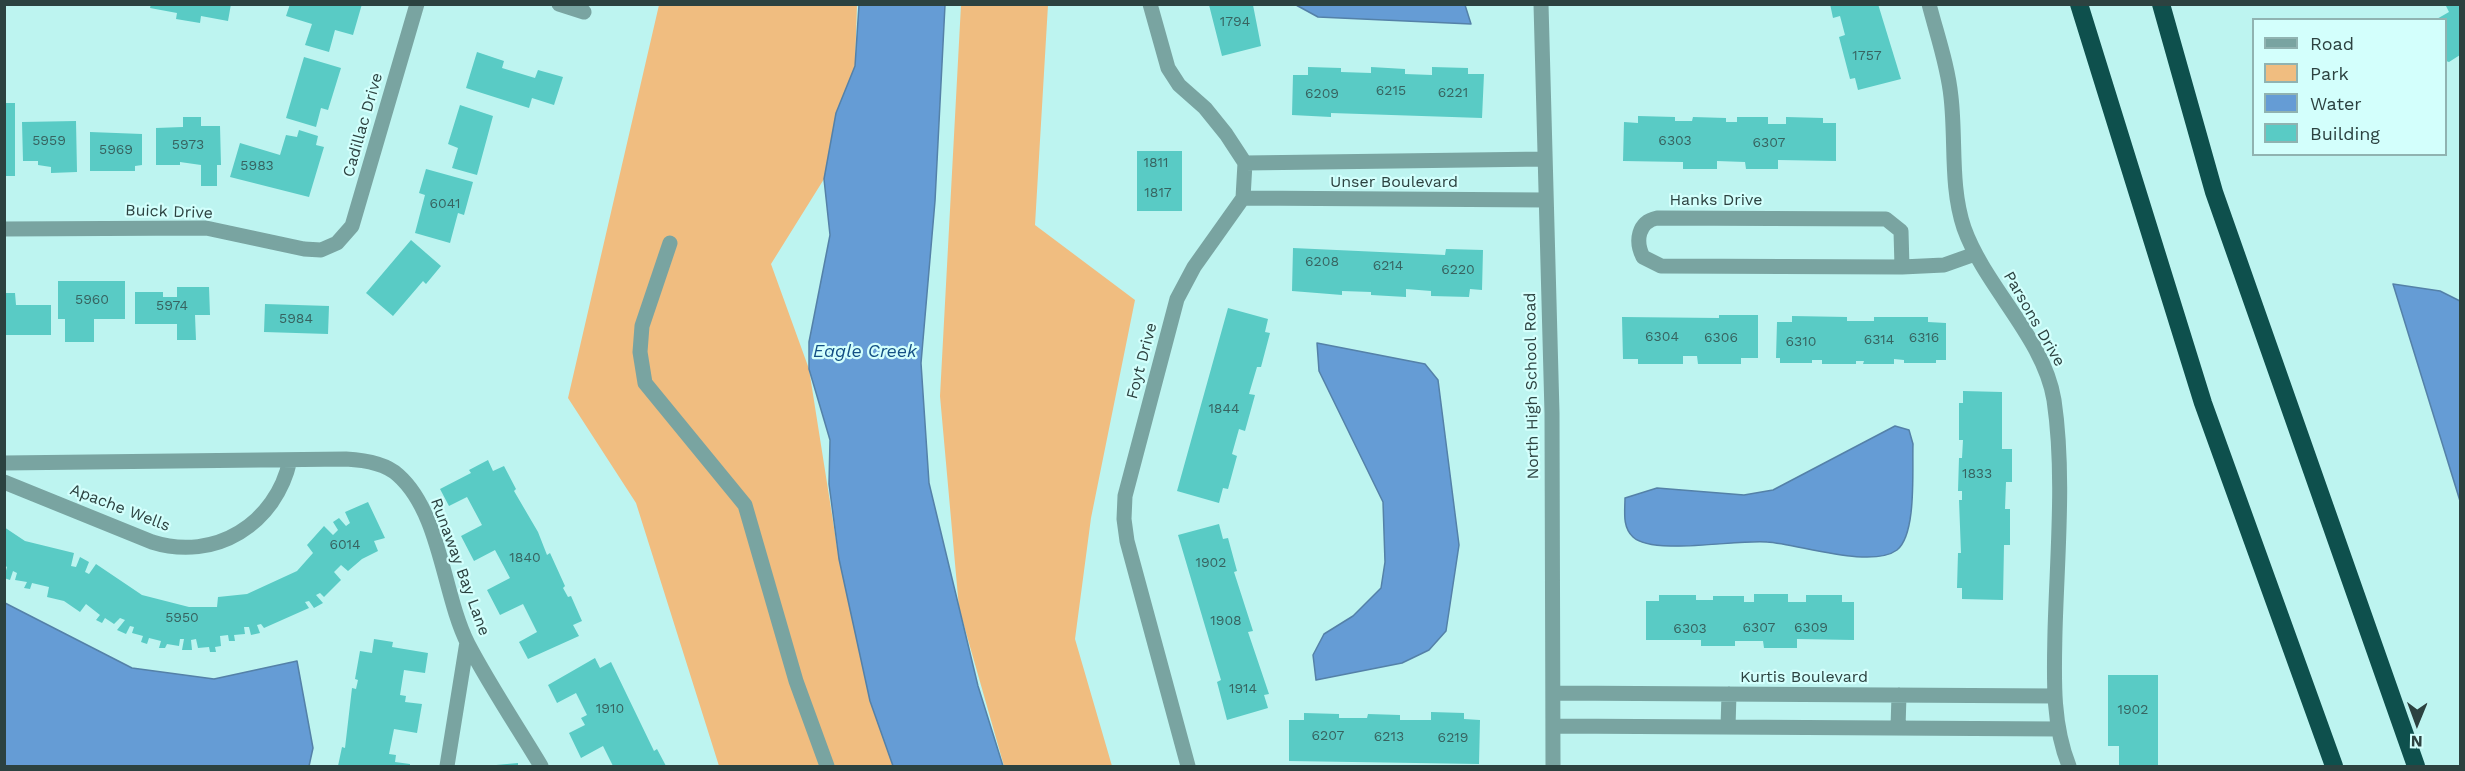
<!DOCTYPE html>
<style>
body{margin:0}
#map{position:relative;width:2465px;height:771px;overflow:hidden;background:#bdf4f0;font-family:"Work Sans",sans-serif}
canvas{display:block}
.frame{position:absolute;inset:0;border:6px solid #2c4240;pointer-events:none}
.legend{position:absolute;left:2252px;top:18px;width:195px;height:138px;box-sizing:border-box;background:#d3fffc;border:2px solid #90b3b1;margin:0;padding:8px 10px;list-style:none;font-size:18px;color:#2c4240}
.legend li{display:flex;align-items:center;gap:12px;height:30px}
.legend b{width:30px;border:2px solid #90b3b1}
.north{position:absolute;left:2387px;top:693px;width:60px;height:60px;-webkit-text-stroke:4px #d3fffc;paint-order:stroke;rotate:181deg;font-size:16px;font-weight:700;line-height:24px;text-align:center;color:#2c4240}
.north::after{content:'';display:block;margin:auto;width:21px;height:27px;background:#2c4240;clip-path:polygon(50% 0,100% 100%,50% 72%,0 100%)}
</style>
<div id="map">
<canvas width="2465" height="771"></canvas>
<div class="frame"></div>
<ul class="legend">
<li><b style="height:8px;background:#79a4a1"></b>Road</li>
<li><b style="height:16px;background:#f0bd80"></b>Park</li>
<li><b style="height:16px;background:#659cd5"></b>Water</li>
<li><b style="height:16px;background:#59cbc5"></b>Building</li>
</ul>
<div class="north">N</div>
</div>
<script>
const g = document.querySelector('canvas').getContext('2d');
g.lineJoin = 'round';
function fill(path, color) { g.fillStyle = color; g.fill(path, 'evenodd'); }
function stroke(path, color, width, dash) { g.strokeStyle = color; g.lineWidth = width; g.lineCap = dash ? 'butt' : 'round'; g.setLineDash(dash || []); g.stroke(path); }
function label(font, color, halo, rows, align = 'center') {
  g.font = font + ' "Work Sans",sans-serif'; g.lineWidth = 4.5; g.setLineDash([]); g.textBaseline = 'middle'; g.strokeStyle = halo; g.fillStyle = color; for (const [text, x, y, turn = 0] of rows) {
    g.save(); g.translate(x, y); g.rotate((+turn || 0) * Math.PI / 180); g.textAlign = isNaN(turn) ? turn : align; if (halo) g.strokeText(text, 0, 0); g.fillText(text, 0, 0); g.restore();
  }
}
const green = new Path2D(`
 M659,5H857L855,66L836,113L824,179L771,264L809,369L839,559L870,701L894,766H719L636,503L568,398Z
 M961,5H1048L1035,225L1135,300L1091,518L1075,639L1112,766H1004L959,608L940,396Z`);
const water = new Path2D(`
 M859,5H945L935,201L921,363L929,483L978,686L1003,766H893L870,701L839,559L829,484L830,440L809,369V342L830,235L824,179L836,113L855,66Z
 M1296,5H1465L1471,24L1318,17Z
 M2393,284L2440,291L2460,301V501Z
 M1317,343L1425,364L1438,380L1459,545L1446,631L1429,650L1402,663L1316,680L1313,655L1324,634L1353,616L1381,588L1385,562L1383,502L1319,371Z
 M1895,426L1909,430L1913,444C1912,469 1917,534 1897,550C1871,569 1799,544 1767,542C1738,539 1653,556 1633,537C1622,527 1625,511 1625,498L1657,488L1744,495L1773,490Z
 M5,603L132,668L214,679L297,661L313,748L309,766H5Z`);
const building = new Path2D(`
 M151,4H231L228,21L201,16L200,23L176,19L177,13L150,8Z
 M290,4H362L353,35L335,30L329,52L305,45L312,24L286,16Z
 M1830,4H1878L1901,79L1858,90L1855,78L1850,79L1839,37L1845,35L1840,16L1833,18Z
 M2445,4H2460V55L2449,62L2446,61V20H2435L2449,12Z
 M1209,5H1253L1261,46L1222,56Z
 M477,52L504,61L502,68L535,78L538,70L563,77L554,105L532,98L529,108L466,88Z
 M304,57L341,68L328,110L321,108L316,127L286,118Z
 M1308,67L1341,68V72L1371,73V67L1405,69V74L1432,75V67L1468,68V74H1484L1482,118L1331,113V117L1292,115L1293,75H1308Z
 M4,103H15V176H4Z
 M460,105L493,116L477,175L452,168L458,148L448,144Z
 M1638,116L1675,117V121H1692L1693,117L1726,118V122H1737V117H1768V124H1786V117L1823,118V123H1836V161L1778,160V169H1746L1745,162L1717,161V169H1683V162L1623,161L1624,122L1638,123Z
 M183,117H201V126H220L221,165H217V186H201V165L180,162V165H156V128L183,127Z
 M76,121L77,172L51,173V167L38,165V161H23L22,122Z
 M299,130L318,136L316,145L324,147L309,197L230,177L240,143L280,155L286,135L297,137Z
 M90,132L142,134V165L135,166V171H90Z
 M1137,151H1182V211H1137Z
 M426,169L473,182L464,215L458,213L450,243L415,233L425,195L419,193Z
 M411,240L441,266L426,284L423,281L393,316L366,293Z
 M1293,248L1445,255L1446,249L1483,250L1482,290L1470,289L1469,297L1431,296V291L1406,289V297L1371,295V292L1342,291V295L1292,291Z
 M58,281H125V319H94V342H65V319H58Z
 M177,287H209L210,315H195L196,340H177V324H135V292H163V297H177Z
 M4,293H15L16,305H51V335H4Z
 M265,304L329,306L328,334L264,332Z
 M1228,308L1268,319L1265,332L1270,333L1261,367H1257L1249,394L1255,395L1245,431L1239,429L1232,454L1237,456L1228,489L1223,488L1219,503L1177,491Z
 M1719,315H1758V358H1741V364H1698L1697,356H1683V364H1638V359H1623L1622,317L1719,318Z
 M1792,316L1847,317V321H1874V317H1928V322L1946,323V360H1936V363H1904V360L1894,359V364H1863L1864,361H1856V364H1822V360H1812V363H1780V358H1776L1777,322H1792Z
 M1963,391L2002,392V449H2012V482H2006L2005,509H2010V545H2004L2003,600L1962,599V588H1957L1958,553H1961L1959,500H1962V491H1958L1959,458H1962L1963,440H1959V403H1963Z
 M488,460L493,471L504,466L516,489L514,491L538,532L547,555L550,553L565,586L563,588L568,597L571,596L582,621L573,625L579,636L528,659L519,642L537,632L523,604L500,615L487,590L510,578L495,550L474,561L461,536L482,525L467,497L449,506L440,489L471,473L469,470Z
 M368,502L385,538L374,541L378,551L362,559L348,571L341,565L334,572L341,580L324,597L320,593L316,595L323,603L314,608L309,601L305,602L309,608L264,628L261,624L257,625L260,633L251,635L249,627H244L245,634L234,635L235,641H229L228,635L220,636L221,646L215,647L216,652H210L209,647L198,648L196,639L191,640L192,650H182L184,639H180L179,646L167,644L165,648H159L161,641L149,638L147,644L141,642L143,636L132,633L134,627L130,626L126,634L117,630L125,620L120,618L114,624L105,618L102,623L96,620L100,615L86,604L80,612L64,601L47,597L49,587L32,583L30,589L24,588L27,582L15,580L17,573L13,571L10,580L4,578L7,567L4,565V527L25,541L74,553L71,566L76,567L80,557L89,562L85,572L89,574L96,564L142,595L189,607H217L218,597L247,594L297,571L313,553L307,545L324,526L333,535L338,530L333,522L339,518L346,526L350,523L345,512Z
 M1219,524L1223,539L1228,538L1237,571L1234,572L1253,631L1248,632L1269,694L1264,695L1268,708L1227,720L1217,682L1221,680L1178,535Z
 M1754,594H1788V602H1806V595H1842V602H1854V640L1797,639V648H1764L1763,641H1735V646H1701V640H1646V601H1659V595H1696V600H1713V596H1744V602H1754Z
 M374,639L393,642L392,647L428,653L425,673L404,670L400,695L406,696L405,702L422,704L417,733L394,729L389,754L396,755L395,762L410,764V766H338L342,747L345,748L352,688L356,689L358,680L355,679L360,651L372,653Z
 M595,658L600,668L611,662L654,751L657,749L666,766H613L603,746L581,758L569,733L585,725L581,718L587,715L576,693L557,703L548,685Z
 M2108,675H2158V765H2119V746H2108Z
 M1431,712L1464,713V719L1480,720L1479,764L1289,761V720H1304V713L1339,714V718H1367L1368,714L1400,715V720H1431Z
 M518,763V766H496V765Z`);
const minor = new Path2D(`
 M559,4L584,12
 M1150,4L1168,68L1179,85L1205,108L1226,134L1245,163L1243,198L1194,267L1177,299L1125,496L1124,519L1127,541L1188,766
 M1541,4L1552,413L1553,766
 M1929,4C1937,35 1948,66 1951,97C1956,140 1950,187 1964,228C1985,287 2044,338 2054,400C2065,474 2057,557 2055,632C2054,678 2052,723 2069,766
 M1245,163L1545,159
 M1243,198L1545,200
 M4,229L206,228L304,249L321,250L337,243L352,226L417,4
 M670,243L642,326L640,352L645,383L745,505L796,681L827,766
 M1902,267L1901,231L1886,219L1657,218C1638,222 1635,241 1643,257L1661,266L1902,267L1944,265L1975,254
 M4,463L346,459C364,460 385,463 398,475C441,513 443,595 468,644C490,686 517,726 541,766
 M4,482L152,542C215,562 276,524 290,460
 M1554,693L2054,696
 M1554,726L2058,729
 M1728,727L1729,694
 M1898,728L1899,695
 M447,766L467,642`);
const highway = new Path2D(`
 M2079,4L2203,403L2334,766
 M2161,4L2214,192L2416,766`);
const numberNames = [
 ["1794",1235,22],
 ["1757",1867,56],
 ["6215",1391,91],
 ["6221",1453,93],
 ["6209",1322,94],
 ["5959",49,141],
 ["6303",1675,141],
 ["6307",1769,143],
 ["5973",188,145],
 ["5969",116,150],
 ["1811",1156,163],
 ["5983",257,166],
 ["1817",1158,193],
 ["6041",445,204],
 ["6208",1322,262],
 ["6214",1388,266],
 ["6220",1458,270],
 ["5960",92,300],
 ["5974",172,306],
 ["5984",296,319],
 ["6304",1662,337],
 ["6306",1721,338],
 ["6316",1924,338],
 ["6314",1879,340],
 ["6310",1801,342],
 ["1844",1224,409],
 ["1833",1977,474],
 ["6014",345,545],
 ["1840",525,558],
 ["1902",1211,563],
 ["5950",182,618],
 ["1908",1226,621],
 ["6307",1759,628],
 ["6309",1811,628],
 ["6303",1690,629],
 ["1914",1243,689],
 ["1910",610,709],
 ["1902",2133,710],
 ["6207",1328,736],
 ["6213",1389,737],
 ["6219",1453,738]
];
const streetNames = [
 ["Cadillac Drive",363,125,-74],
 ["Unser Boulevard",1394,182],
 ["Hanks Drive",1716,200],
 ["Buick Drive",169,212,2],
 ["Parsons Drive",2034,319,60],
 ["Foyt Drive",1142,361,-75],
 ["North High School Road",1532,386,-91],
 ["Apache Wells",120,508,21],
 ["Runaway Bay Lane",460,567,70],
 ["Kurtis Boulevard",1804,677]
];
const waterNames = [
 ["Eagle Creek",865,352]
];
fill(green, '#f0bd80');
fill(water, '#659cd5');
stroke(water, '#5481a8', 1.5);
fill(building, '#59cbc5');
stroke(minor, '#79a4a1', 15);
stroke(highway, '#0e504d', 18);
label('14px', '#376461', null, numberNames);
label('16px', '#2c4240', '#d3fffc', streetNames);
label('italic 18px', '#134f84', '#d3fffc', waterNames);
</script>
